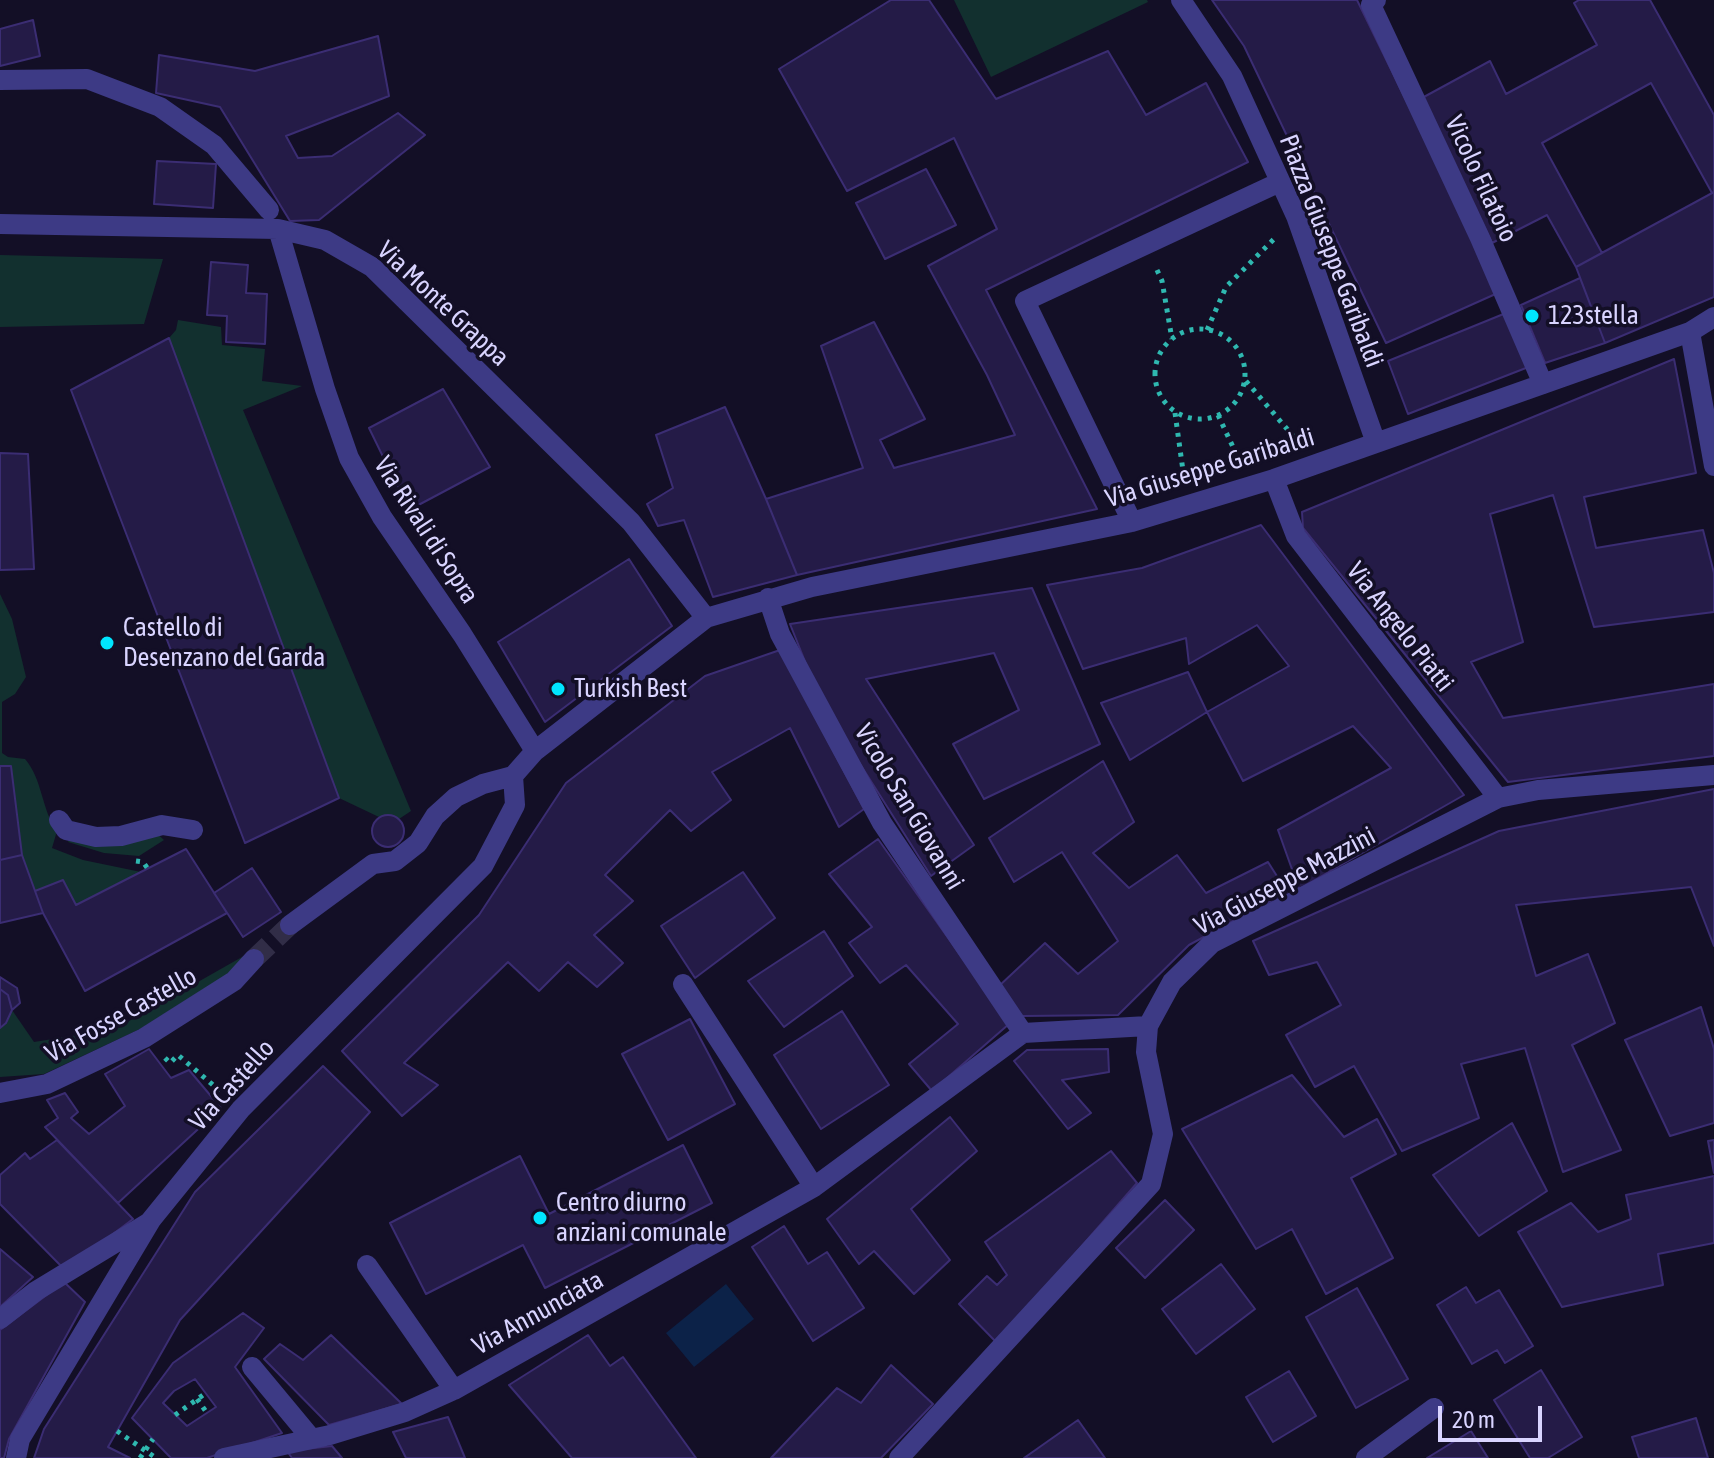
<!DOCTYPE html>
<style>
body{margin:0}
#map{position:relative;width:1714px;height:1458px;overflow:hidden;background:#130f26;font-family:"Asap Condensed",sans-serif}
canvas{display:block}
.scale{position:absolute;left:1438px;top:1406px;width:104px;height:36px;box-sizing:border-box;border:4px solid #d9d4ff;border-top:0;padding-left:10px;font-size:24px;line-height:28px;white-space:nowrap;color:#d9d4ff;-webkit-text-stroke:6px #130f26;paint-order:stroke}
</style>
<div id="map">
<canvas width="1714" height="1458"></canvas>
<div class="scale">20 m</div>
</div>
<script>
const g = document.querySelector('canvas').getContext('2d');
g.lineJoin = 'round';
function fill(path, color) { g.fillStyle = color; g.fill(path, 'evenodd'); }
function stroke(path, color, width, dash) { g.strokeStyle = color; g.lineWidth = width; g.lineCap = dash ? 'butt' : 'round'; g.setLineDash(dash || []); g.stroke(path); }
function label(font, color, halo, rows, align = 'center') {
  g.font = font + ' "Asap Condensed",sans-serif'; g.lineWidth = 7; g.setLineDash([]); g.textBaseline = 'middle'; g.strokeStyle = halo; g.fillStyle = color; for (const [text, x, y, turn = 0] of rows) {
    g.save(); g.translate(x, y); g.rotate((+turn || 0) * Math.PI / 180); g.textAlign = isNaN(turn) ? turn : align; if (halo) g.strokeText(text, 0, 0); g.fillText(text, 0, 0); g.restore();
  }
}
const green = new Path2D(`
 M954,0H1147L1148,2L991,77Z
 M0,255L163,259L144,324L0,327Z
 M178,320L221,327L222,345L265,349L262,381L302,386L243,410L411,811L399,819L389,815L379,817L339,798L169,338L176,330Z
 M0,594L12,619L26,677L15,694L2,702V753L8,757L25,759C43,780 41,809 57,831L52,848L83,860L141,872L76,905L62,880L35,891L22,855L11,766H0Z
 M151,828L164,840L139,856L104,853L68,842L70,838Z
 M249,953L226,975L140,1029L44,1074L0,1077V1028L7,1023L12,1010L34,1042L115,1029Z`);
const water = new Path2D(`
 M726,1284L754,1319L694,1367L666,1333Z`);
const building = new Path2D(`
 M891,0H929L996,99L1108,51L1146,115L1206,83L1248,162L986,290L1097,509L797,575L766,499L863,468L821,346L874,322L925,419L880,440L894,468L1015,435L987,375L928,266L997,229L954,138L847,191L779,69Z
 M1212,0H1357L1500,292L1386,343L1244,46Z
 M1579,0H1650L1714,115V192L1712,193L1651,83L1542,143L1602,253L1576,267L1547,215L1492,243L1422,98L1490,61L1506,94L1597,45L1574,3Z
 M33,20L40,56L0,66V29Z
 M378,36L389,96L286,136L298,158L332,156L398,113L425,135L319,220L290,221L220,107L156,93L159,55L255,71Z
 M157,161L216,164L213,208L154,204Z
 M926,169L956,225L885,259L856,203Z
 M1714,192V297L1605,343L1576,267Z
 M211,262L248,265L246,293L267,294L265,344L226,342L227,316L207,315Z
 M1580,278L1605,343L1545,363L1521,305Z
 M1506,313L1531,366L1408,414L1388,361Z
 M169,338L339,798L245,843L71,390Z
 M1674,359L1696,473L1584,497L1596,548L1703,530L1714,573V612L1594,627L1553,495L1490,514L1523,642L1471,662L1503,718L1714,684V756L1508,782L1303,528L1302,512Z
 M443,389L490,467L409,510L369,428Z
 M725,407L766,499L797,575L713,597L684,520L658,526L647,504L673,488L656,435Z
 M0,453L28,454L34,569L0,570Z
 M1261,525L1464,795L1299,889L1278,830L1391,768L1353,726L1243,781L1207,712L1289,666L1257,625L1189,664L1186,638L1083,669L1047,585L1142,568Z
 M629,559L672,626L545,722L498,642Z
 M1032,588L1100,744L984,799L953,744L1019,710L994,653L866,679L974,845L931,876L822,704L790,624Z
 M780,650L864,809L839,827L790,728L712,772L731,800L691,831L670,810L605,875L633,901L594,935L623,963L597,987L568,962L539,991L508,962L404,1063L438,1085L402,1116L342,1051L479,915L566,783L705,676Z
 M1188,672L1207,712L1130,760L1101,703Z
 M1103,761L1134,822L1093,853L1129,888L1177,855L1206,893L1268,862L1287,892L1189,945L1118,1015L1022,1016L999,986L1045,943L1078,974L1118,941L1062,852L1014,882L989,838Z
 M0,766H11L22,855L0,860Z
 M1714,789V946L1691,887L1516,905L1536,976L1588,954L1615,1023L1572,1045L1621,1150L1563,1172L1525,1048L1461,1064L1479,1118L1402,1151L1354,1066L1315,1087L1286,1035L1341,1005L1317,962L1269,975L1253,941L1499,831Z
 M372 831a16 16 0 1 1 32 0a16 16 0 1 1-32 0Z
 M878,839L1009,1024L932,1091L909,1064L958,1024L906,965L880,983L849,943L872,927L829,874Z
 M186,849L227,913L85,991L43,913L35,891L63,880L76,905Z
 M22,855L43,913L0,923V860Z
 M252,868L281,912L243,937L214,893Z
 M743,872L775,918L695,978L661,926Z
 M824,931L853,976L784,1027L748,981Z
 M0,977L17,988L20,1003L12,1010L8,995L0,989Z
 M0,989L8,995L12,1010L6,1023L0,1028Z
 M1701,1007L1714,1049V1123L1670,1136L1625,1040Z
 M842,1011L889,1085L821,1129L774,1055Z
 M690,1019L735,1104L668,1140L622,1054Z
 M149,1049L171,1078L189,1070L221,1108L118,1203L45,1127L58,1118L47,1100L65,1093L78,1112L71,1118L89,1134L125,1106L105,1074Z
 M1108,1049L1109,1072L1062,1080L1091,1113L1068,1129L1014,1061L1027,1050Z
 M323,1066L370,1112L180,1320L108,1447L130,1458H34L44,1429L195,1192Z
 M1292,1075L1344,1137L1377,1119L1396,1154L1351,1178L1393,1258L1326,1294L1292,1229L1256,1249L1182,1129Z
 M950,1117L977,1151L911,1209L950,1260L914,1294L874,1251L859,1264L827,1219Z
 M1512,1123L1547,1191L1479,1236L1433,1175Z
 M57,1140L133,1219L65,1270L0,1204V1175L25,1153L30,1159Z
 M1714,1140V1173L1708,1141Z
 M683,1145L712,1203L545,1288L523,1245L426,1294L390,1223L520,1156L549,1214Z
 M1111,1151L1137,1183L997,1343L959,1304L987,1276L997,1285L1007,1275L985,1242Z
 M1714,1176V1243L1658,1254L1663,1285L1562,1307L1518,1232L1571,1203L1598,1232L1631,1219L1626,1195Z
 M1165,1200L1194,1230L1145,1278L1116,1248Z
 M784,1226L808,1264L827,1252L864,1308L813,1341L752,1247Z
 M0,1249L33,1277L0,1307Z
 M1221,1264L1255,1309L1196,1354L1162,1309Z
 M64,1282L85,1302L9,1439L4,1458H0V1330Z
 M1466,1287L1476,1303L1499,1290L1533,1346L1505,1363L1497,1350L1472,1364L1437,1305Z
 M1357,1288L1408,1379L1356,1408L1306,1317Z
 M243,1313L264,1328L235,1367L282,1433L207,1458H171L132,1418L173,1363ZM195,1379L216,1407L187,1426L163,1403L174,1391Z
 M331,1335L402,1404L329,1425L264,1359L280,1344L303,1360Z
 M588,1335L610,1366L623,1357L696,1458H572L509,1385Z
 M891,1365L933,1404L881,1458H771L837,1388L861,1403Z
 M1541,1370L1582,1437L1548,1458H1530L1494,1400Z
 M1289,1371L1316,1416L1273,1442L1246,1397Z
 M448,1417L465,1458H406L393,1432Z
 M1696,1418L1708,1458H1639L1632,1437Z
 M1078,1420L1105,1458H1024Z
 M1471,1431L1488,1458H1427Z
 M332,1446L342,1458H292L287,1451Z`);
const minorTunnel = new Path2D(`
 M254,959L290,925`);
const path = new Path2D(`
 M1157,270L1162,281L1172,339
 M1155 374a45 45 0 1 1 90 0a45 45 0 1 1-90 0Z
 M1207,330L1226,287L1276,237
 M1246,381L1299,443
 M1175,413L1184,478
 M1218,415L1240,462
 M136,861L143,862L148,869
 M165,1058L170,1063L178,1055L220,1091
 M197,1399L207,1413
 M175,1415L206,1393
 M117,1431L156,1458
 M140,1458L153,1439`);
const minor = new Path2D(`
 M1181,0L1232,76L1296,216L1376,443
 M1376,0L1371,5L1480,238L1543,384
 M0,80L87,79L160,107L214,145L269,210
 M0,224L278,229L325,240L372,267L631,522L706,618
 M278,229L325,389L349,458L382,517L462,634L535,751
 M1690,332L1714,466
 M1274,479L1296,536L1498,798
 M1132,522L1025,301L1280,182
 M768,598L780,634L882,823L1023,1033
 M59,820L66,830L96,837L121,836L162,825L193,830
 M290,925L373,864L395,861L418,843L435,816L456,797L483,784L513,776L535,751L706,618L812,587L1132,522L1274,479L1690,332L1714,317
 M683,984L814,1187
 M0,1093L47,1084L144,1038L234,981L254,959
 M367,1265L454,1390
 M0,1319L36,1291L148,1223
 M252,1367L311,1438
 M16,1458L20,1439L151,1220L241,1109L483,866L515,805L513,776
 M224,1458L330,1435L405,1412L454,1390L814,1187L1023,1033L1148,1026
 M899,1458L1151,1184L1163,1134L1146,1052L1148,1026L1172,982L1212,943L1498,798L1538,790L1714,775
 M1366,1458L1434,1408`);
const markers = [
 [1532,316,8,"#00e5ff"],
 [107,643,8,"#00e5ff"],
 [558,689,8,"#00e5ff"],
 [540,1218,8,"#00e5ff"]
];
const streetNames = [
 ["Vicolo Filatoio",1481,179,65],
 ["Piazza Giuseppe Garibaldi",1331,251,69],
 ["Via Monte Grappa",443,304,43],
 ["Via Giuseppe Garibaldi",1210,468,-17],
 ["Via Rivali di Sopra",426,530,57],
 ["Via Angelo Piatti",1400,627,52],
 ["Vicolo San Giovanni",909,807,59],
 ["Via Giuseppe Mazzini",1285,881,-28],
 ["Via Fosse Castello",121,1015,-29],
 ["Via Castello",232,1085,-48],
 ["Via Annunciata",538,1313,-29]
];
const poiNames = [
 ["123stella",1548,316],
 ["Castello di",123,628],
 ["Desenzano del Garda",123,658],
 ["Turkish Best",574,689],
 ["Centro diurno",556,1203],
 ["anziani comunale",556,1233]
];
fill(green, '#12302f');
fill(water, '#0c2248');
fill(building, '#241b47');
stroke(building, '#3b2d73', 2);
stroke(minorTunnel, '#312d47', 20, [20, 10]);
stroke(path, '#2fb8b0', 5, [4, 6]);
stroke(minor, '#3d3a85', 20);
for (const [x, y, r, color] of markers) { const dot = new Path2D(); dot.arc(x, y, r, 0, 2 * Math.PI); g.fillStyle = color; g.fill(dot); stroke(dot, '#130f26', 3); }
label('26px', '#d9d4ff', '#130f26', streetNames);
label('26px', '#d9d4ff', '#130f26', poiNames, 'left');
</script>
